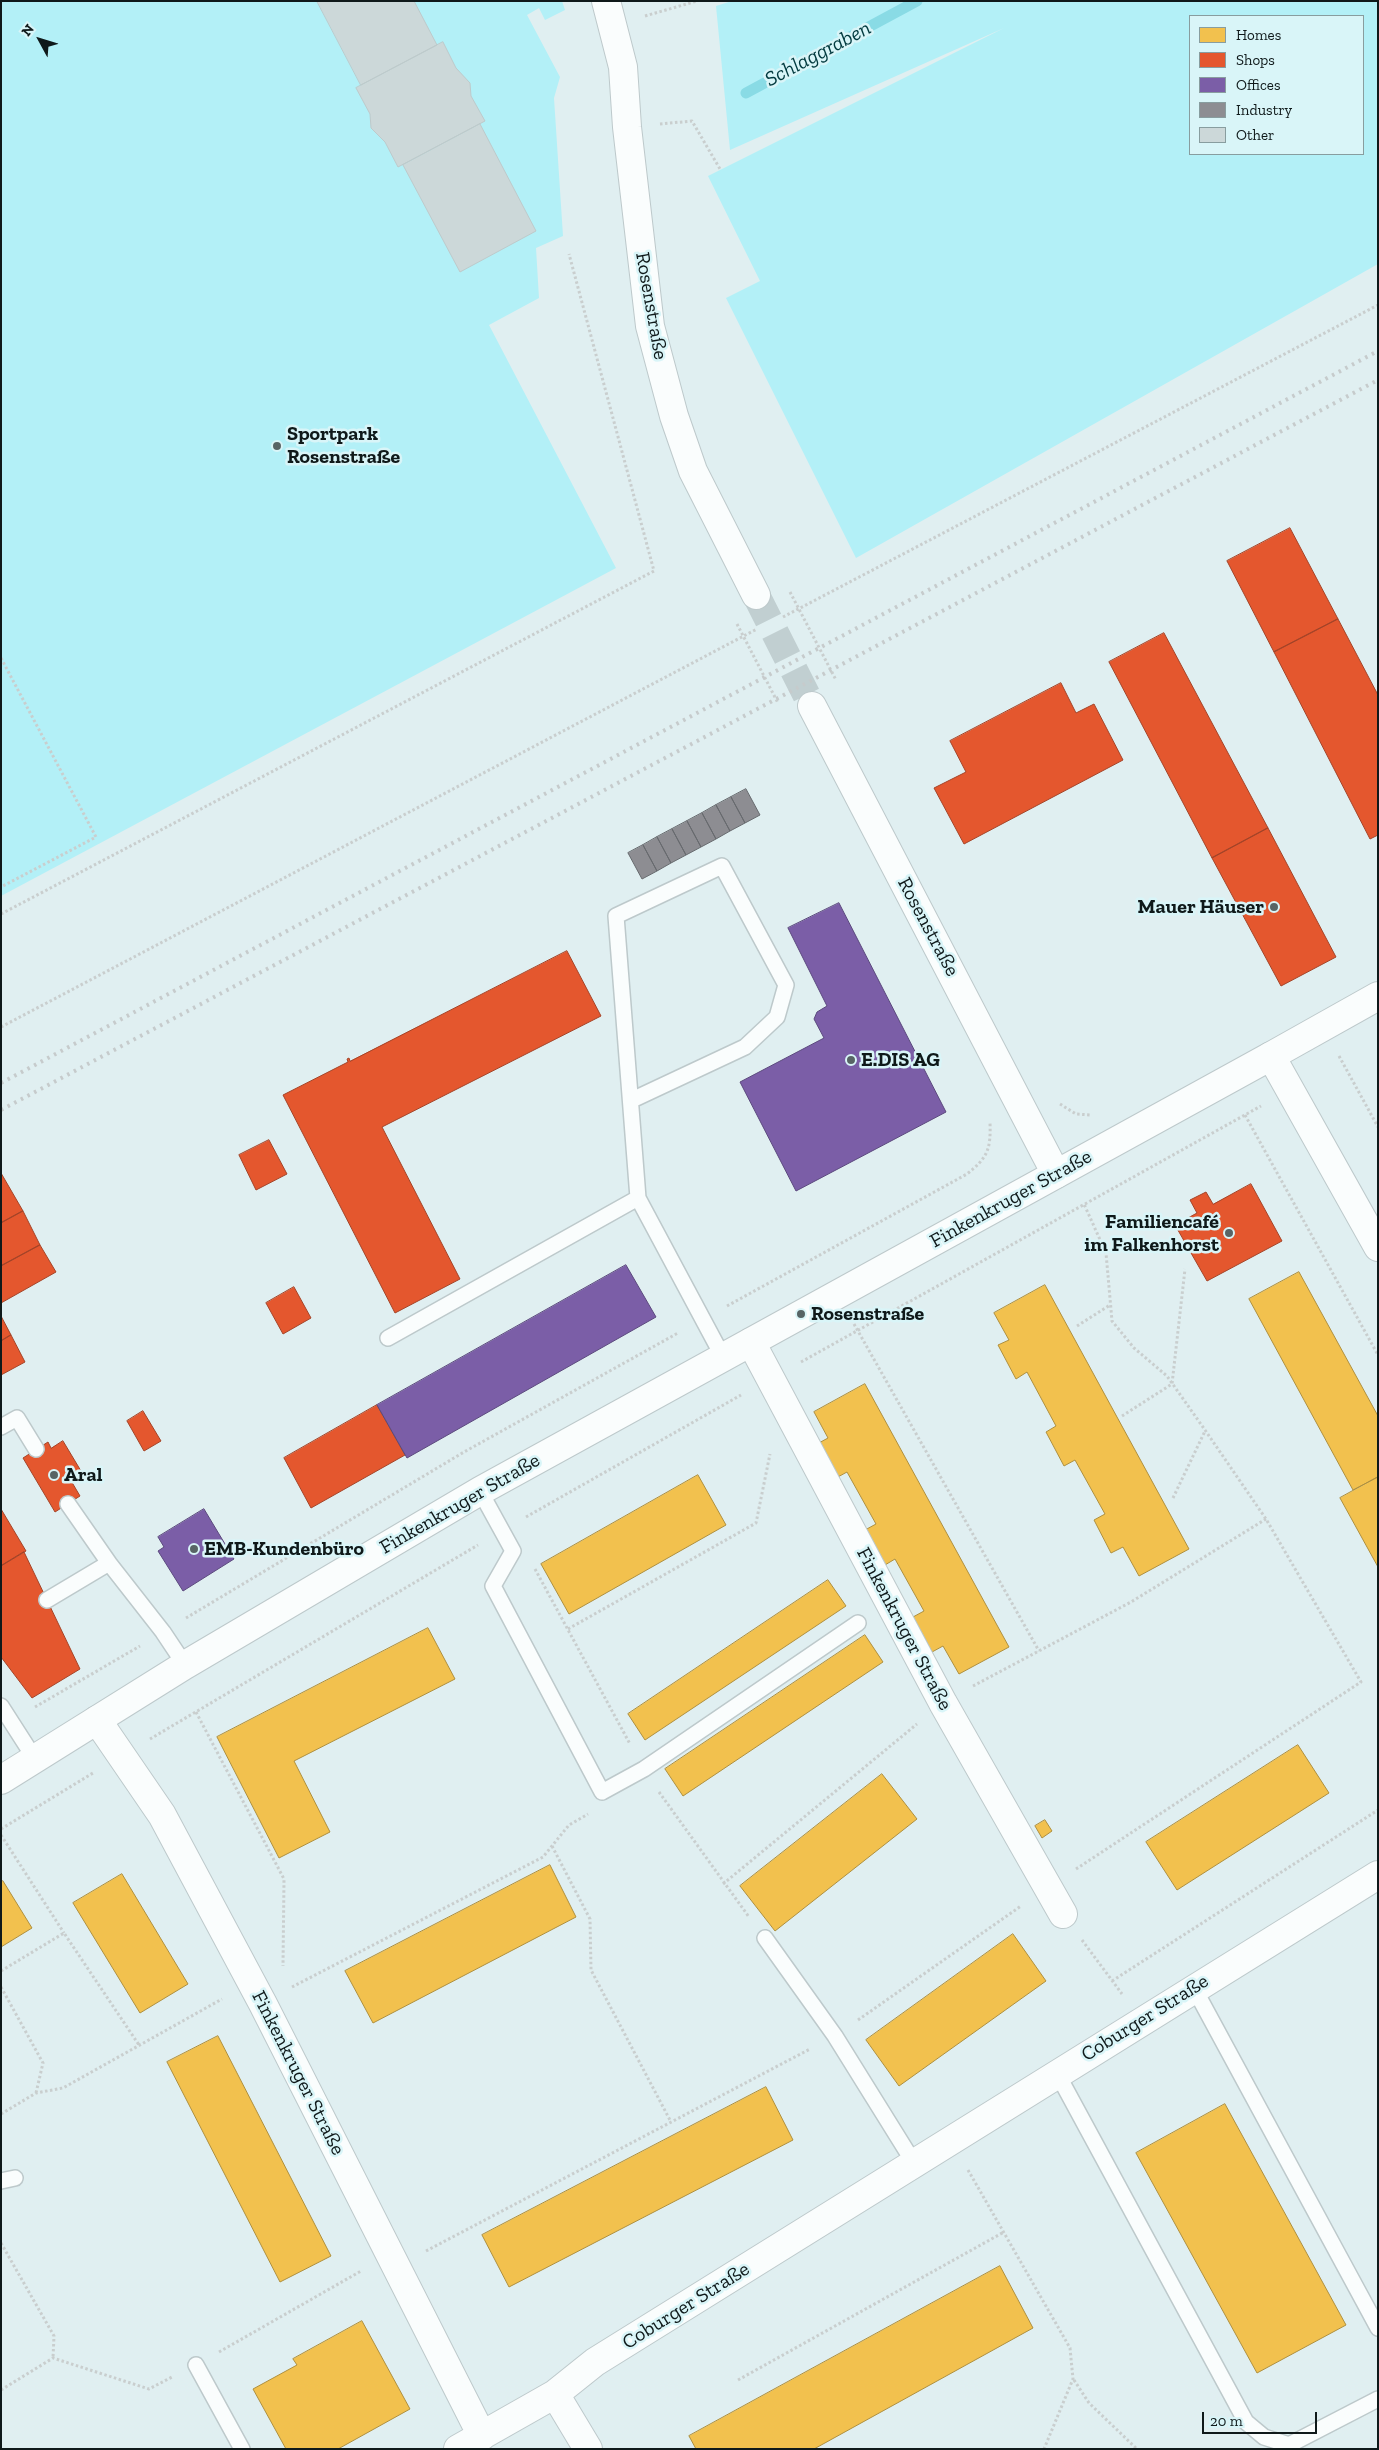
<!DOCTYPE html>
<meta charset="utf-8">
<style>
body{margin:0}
#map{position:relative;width:1379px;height:2450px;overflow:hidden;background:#e0eff1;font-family:"Zilla Slab",serif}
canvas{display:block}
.frame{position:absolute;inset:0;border:2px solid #0f191a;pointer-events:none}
.legend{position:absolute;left:1189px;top:15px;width:175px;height:140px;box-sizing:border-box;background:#d9f5f8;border:1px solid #889d9f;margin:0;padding:6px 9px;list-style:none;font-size:15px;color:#0f191a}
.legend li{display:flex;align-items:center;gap:10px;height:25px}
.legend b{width:25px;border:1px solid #889d9f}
.north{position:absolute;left:15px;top:15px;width:50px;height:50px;-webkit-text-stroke:4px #d9f5f8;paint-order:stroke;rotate:309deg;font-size:14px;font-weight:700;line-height:20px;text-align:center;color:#0f191a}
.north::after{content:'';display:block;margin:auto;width:18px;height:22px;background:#0f191a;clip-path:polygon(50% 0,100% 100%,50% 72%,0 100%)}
.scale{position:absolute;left:1202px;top:2412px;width:115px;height:22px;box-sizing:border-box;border:2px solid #0f191a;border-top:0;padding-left:6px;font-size:15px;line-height:18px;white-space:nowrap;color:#0f191a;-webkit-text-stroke:4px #d9f5f8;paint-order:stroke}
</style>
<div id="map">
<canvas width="1379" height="2450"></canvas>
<div class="frame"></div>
<ul class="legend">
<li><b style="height:14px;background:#f2c14e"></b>Homes</li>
<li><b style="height:14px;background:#e4572e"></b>Shops</li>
<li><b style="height:14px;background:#7b5ea7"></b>Offices</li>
<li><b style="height:14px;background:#8d8d92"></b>Industry</li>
<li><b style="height:14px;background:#ccd8d9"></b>Other</li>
</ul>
<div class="north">N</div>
<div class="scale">20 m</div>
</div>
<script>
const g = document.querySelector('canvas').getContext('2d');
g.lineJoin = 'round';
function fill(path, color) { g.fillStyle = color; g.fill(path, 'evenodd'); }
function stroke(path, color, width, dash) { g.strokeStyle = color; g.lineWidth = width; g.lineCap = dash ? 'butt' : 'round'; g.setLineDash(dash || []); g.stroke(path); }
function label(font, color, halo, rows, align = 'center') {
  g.font = font + ' "Zilla Slab",serif'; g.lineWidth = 5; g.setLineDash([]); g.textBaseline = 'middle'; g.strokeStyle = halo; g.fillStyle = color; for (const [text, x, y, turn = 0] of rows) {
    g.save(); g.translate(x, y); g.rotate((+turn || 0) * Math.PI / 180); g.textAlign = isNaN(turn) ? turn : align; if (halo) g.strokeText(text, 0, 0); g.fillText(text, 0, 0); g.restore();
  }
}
const green = new Path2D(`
 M1,1H562L565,10L545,20L539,8L527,15L560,77L554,98L563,236L536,248L539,298L489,325L616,568L1,896Z
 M732,1H1378V264L856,558L726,298L760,281L708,176L1004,28L730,150L716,6ZM1363,16V154H1190V16Z`);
const homes = new Path2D(`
 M1299,1272L1378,1416V1477L1353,1490L1249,1299Z
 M1045,1285L1189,1549L1139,1576L1123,1547L1111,1553L1094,1520L1105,1514L1075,1460L1064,1466L1046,1432L1056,1426L1027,1372L1016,1379L998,1345L1009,1340L994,1313Z
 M865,1384L1009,1647L959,1674L943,1646L932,1652L913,1617L924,1611L895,1559L885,1565L865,1530L876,1524L847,1472L836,1478L817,1444L828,1438L814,1412Z
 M698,1475L726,1525L569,1614L541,1564Z
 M1378,1477V1567L1340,1498Z
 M828,1580L846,1606L645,1740L628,1714Z
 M428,1628L455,1679L294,1761L330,1832L279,1858L217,1737Z
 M865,1635L883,1662L683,1796L665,1769Z
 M1298,1745L1329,1793L1177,1890L1146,1842Z
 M882,1774L917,1819L775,1931L740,1886Z
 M1045,1820L1052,1831L1042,1838L1035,1826Z
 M550,1865L576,1917L373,2023L345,1971Z
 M122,1874L188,1984L140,2013L73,1903Z
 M3,1881L32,1928L1,1947V1882Z
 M1013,1934L1046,1981L899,2086L866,2040Z
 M218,2036L331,2256L280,2282L167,2062Z
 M766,2087L793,2140L509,2287L482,2235Z
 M1225,2104L1346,2325L1257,2373L1136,2153Z
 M1000,2266L1033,2328L814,2449H696L689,2436Z
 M362,2321L410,2409L338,2449H286L253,2389L297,2365L293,2359Z`);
const shops = new Path2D(`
 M1290,528L1338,619L1274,652L1227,561Z
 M1338,619L1378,695V835L1370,839L1274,652Z
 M1164,633L1268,828L1212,858L1109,662Z
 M1061,683L1076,713L1094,704L1123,760L964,844L934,788L966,772L950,741Z
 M1268,828L1336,957L1281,986L1212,858Z
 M567,951L601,1016L382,1127L460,1279L395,1313L283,1095L348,1062L347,1059L349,1058L350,1061Z
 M269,1140L287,1174L256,1190L239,1155Z
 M1,1173L23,1211L1,1223Z
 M1251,1184L1282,1241L1207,1281L1175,1225L1197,1213L1190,1200L1206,1192L1213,1204Z
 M23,1211L40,1245L1,1266V1223Z
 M40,1245L56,1272L1,1303V1266Z
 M294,1287L311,1318L283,1334L266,1303Z
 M1,1316L11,1335L1,1341Z
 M11,1335L25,1362L1,1375V1341Z
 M377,1405L405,1455L311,1508L284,1458Z
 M143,1411L161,1441L144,1451L127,1421Z
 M63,1441L81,1471L70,1479L80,1496L55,1512L23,1458L48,1442L51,1448Z
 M1,1509L26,1551L1,1566Z
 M24,1552L80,1669L32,1698L1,1657V1566Z`);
const offices = new Path2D(`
 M839,903L946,1112L796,1191L740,1082L824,1038L814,1019L817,1012L827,1006L788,928Z
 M626,1265L656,1317L407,1458L377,1405Z
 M204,1509L234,1559L183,1591L158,1551L164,1547L158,1537Z`);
const industry = new Path2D(`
 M746,789L760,815L745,823L731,797Z
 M731,797L745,823L730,831L716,805Z
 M716,805L730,831L716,839L702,813Z
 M702,813L716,839L701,847L687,821Z
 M687,821L701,847L686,855L672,829Z
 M672,829L686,855L671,863L657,837Z
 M657,837L671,863L657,871L643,845Z
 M643,845L657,871L642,879L628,853Z`);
const stream = new Path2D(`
 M746,93L917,1`);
const building = new Path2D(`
 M317,1H414L437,45L361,85Z
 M443,42L456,68L470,83L471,96L485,121L398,167L385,142L371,128L370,114L356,88Z
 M480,124L536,231L460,272L403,165Z`);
const streetTunnel = new Path2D(`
 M756,595L812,706`);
const path = new Path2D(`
 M645,16L697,1
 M660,124L692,121L720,169
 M790,592L836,680
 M783,617L1378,305
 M737,624L778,703
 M1,658L96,837L1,887
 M1,914L654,571L569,254
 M1,1027L757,629
 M1339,1056L1378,1127
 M1060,1104L1076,1114L1091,1115
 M1245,1115L1378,1355
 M727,1306L967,1174C987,1158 991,1150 990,1123
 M854,1324L1039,1651
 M1077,1326L1110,1305
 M801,1362L1261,1106
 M1122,1416L1172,1384L1185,1269
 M1173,1498L1205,1431
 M526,1517L741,1395
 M535,1569L630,1744
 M186,1618L464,1452L678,1333
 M568,1629L756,1523L770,1454
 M973,1686L1131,1602L1266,1519
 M35,1707L140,1646
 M196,1712L284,1879L283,1966
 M150,1739L478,1545
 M659,1792L749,1917
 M1,1829L93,1773
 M1,1835L64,1933
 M552,1846L590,1919L591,1970L671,2122
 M1076,1869L1361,1682L1266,1519L1205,1430L1167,1376L1134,1348L1112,1321L1106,1253L1084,1204
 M723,1884L917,1724
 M1082,1940L1122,1994
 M1,1971L64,1933L139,2045
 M1112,1981L1378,1810
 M1,1987L43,2063L36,2093
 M292,1987L543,1857L569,1825L588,1814
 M858,2020L1021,1906
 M1,2114L36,2093L63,2088L222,1999
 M968,2170L1070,2348L1073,2379L1044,2449
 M1,2243L54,2336L53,2358
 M426,2251L810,2049
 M219,2352L361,2271
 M738,2380L1004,2232
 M1074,2380L1089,2403L1137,2449
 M1,2390L53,2358L149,2389L172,2377`);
const lane = new Path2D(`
 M632,1100L745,1047L777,1017L786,985L722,866L616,916L638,1198L723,1357
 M388,1338L638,1198
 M1,1427L17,1418L36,1449
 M480,1491L513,1551L493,1586L602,1792L644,1769L858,1623
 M68,1504L109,1563
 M47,1600L109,1563L163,1632L185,1665
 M1,1706L35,1759
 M765,1938L835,2036L914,2163
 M1194,1988L1378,2328
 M1057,2073L1246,2422L1264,2437L1289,2445L1378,2399
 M1,2181L15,2178
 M196,2365L242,2449`);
const street = new Path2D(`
 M606,1L623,67L627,127L650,326L674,416L693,471L756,595
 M812,706L1056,1174
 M1271,1056L1378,996
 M751,1342L943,1703L1063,1914
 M97,1720L162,1815L263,2004L482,2436
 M555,2394L588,2449
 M458,2449L555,2394L595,2362L1378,1875`);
const secondary = new Path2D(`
 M1,1780L185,1665L480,1491L1271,1056L1378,1247`);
const rail = new Path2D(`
 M1,1083L1378,351
 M1,1110L1378,380`);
const markers = [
 [277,446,5,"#586465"],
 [1274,907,5,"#586465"],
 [851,1060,5,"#586465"],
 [1229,1233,5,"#586465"],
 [801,1314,5,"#586465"],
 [54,1475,5,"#586465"],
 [194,1549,5,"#586465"]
];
const streetNames = [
 ["Rosenstraße",651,306,80],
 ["Rosenstraße",928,927,62],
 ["Finkenkruger Straße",1011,1199,-29],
 ["Finkenkruger Straße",460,1504,-30],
 ["Finkenkruger Straße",904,1629,62],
 ["Coburger Straße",1145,2018,-32],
 ["Finkenkruger Straße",298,2073,63],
 ["Coburger Straße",686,2306,-32]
];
const poiNames = [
 ["Sportpark",287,434],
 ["Rosenstraße",287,457],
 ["Mauer Häuser",1264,907,"right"],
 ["E.DIS AG",861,1060],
 ["Familiencafé",1219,1222,"right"],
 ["im Falkenhorst",1219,1245,"right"],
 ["Rosenstraße",811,1314],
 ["Aral",64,1475],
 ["EMB-Kundenbüro",204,1549]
];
const waterNames = [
 ["Schlaggraben",818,54,-28]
];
fill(green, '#b3f0f7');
fill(homes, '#f2c14e');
stroke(homes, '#ae8f3e', 1);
fill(shops, '#e4572e');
stroke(shops, '#a44428', 1);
fill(offices, '#7b5ea7');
stroke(offices, '#5b497d', 1);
fill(industry, '#8d8d92');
stroke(industry, '#676a6e', 1);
stroke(stream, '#89dbe5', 11);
fill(building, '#ccd8d9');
stroke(building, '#becacb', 1);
stroke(streetTunnel, '#c1cfd1', 28, [28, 14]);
stroke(lane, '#bdc9cb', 18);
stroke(street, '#bdc9cb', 30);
stroke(secondary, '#bdc9cb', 30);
stroke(path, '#c9cece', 3, [2.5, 2.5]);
stroke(lane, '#fafdfd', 15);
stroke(street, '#fafdfd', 28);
stroke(secondary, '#fafdfd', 28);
stroke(rail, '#c6cbcc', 4, [2.5, 5]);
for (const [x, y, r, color] of markers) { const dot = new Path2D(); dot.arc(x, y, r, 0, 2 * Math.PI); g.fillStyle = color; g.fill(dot); stroke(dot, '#d9f5f8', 2); }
label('20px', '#0f191a', '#d9f5f8', streetNames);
label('bold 20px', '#0f191a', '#d9f5f8', poiNames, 'left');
label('italic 21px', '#023a3f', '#d9f5f8', waterNames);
</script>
